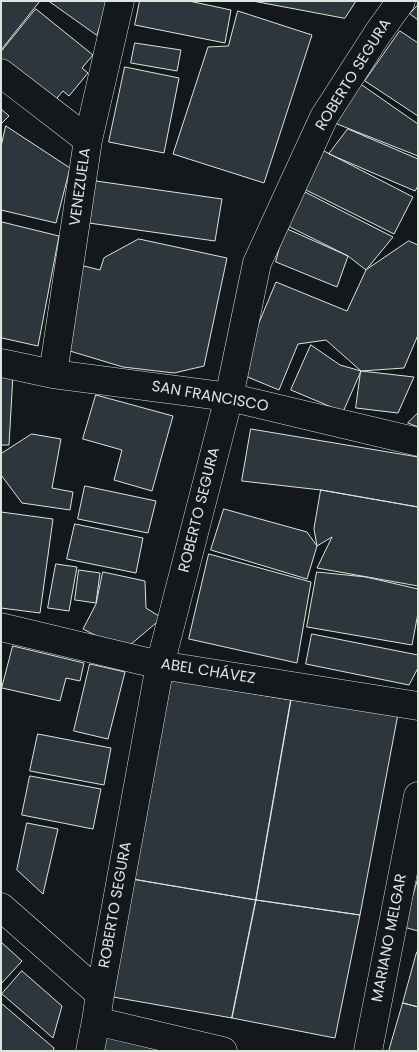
<!DOCTYPE html>
<meta charset="utf-8">
<style>
body{margin:0}
#map{position:relative;width:419px;height:1052px;overflow:hidden;background:#14181c;font-family:Poppins,sans-serif}
canvas{display:block}
.frame{position:absolute;inset:0;border:2px solid #d8e6dc;pointer-events:none}
</style>
<div id="map">
<canvas width="419" height="1052"></canvas>
<div class="frame"></div>
</div>
<script>
const g = document.querySelector('canvas').getContext('2d');
g.lineJoin = 'round';
function fill(path, color) { g.fillStyle = color; g.fill(path, 'evenodd'); }
function stroke(path, color, width, dash) { g.strokeStyle = color; g.lineWidth = width; g.lineCap = dash ? 'butt' : 'round'; g.setLineDash(dash || []); g.stroke(path); }
function label(font, color, halo, rows, align = 'center') {
  g.font = font + ' Poppins,sans-serif'; g.lineWidth = 4; g.setLineDash([]); g.textBaseline = 'middle'; g.strokeStyle = halo; g.fillStyle = color; for (const [text, x, y, turn = 0] of rows) {
    g.save(); g.translate(x, y); g.rotate((+turn || 0) * Math.PI / 180); g.textAlign = isNaN(turn) ? turn : align; if (halo) g.strokeText(text, 0, 0); g.fillText(text, 0, 0); g.restore();
  }
}
const building = new Path2D(`
 M1,1H40L1,50Z
 M49,1H108L97,35Z
 M140,1H189L231,10L225,43L135,25Z
 M253,1H356L345,18Z
 M418,5V20L410,14Z
 M36,9L93,55L82,68L88,73L69,96L63,91L52,104L1,62V52Z
 M238,11L312,35L264,183L173,154L208,47L228,46Z
 M400,31L418,43V116L365,81Z
 M135,43L181,50L177,71L131,63Z
 M125,67L179,78L164,153L109,142Z
 M359,83L418,124V156L332,122Z
 M1,109L9,116L1,124Z
 M6,126L70,168L56,223L1,210V147Z
 M348,129L418,159V186L415,191L329,154Z
 M324,151L413,197L394,234L304,189Z
 M96,181L222,199L215,241L89,223Z
 M305,192L393,237L366,270L348,256L288,226Z
 M2,222L59,236L38,346L2,338Z
 M285,228L348,256L337,287L276,262Z
 M139,239L227,258L204,366L174,373L123,367L60,348L80,265L100,270L104,258Z
 M409,241L418,245V335L404,368L361,371L326,340L298,344L279,390L238,373L276,282L347,311L366,270Z
 M311,345L340,365L361,371L343,412L291,390Z
 M361,371L414,377L398,413L356,408Z
 M1,373L13,374L9,445H1Z
 M96,395L173,416L152,491L114,480L122,450L83,439Z
 M418,413V427L408,423Z
 M251,429L418,457V507L321,490L242,481Z
 M32,434L61,439L52,488L73,492L70,510L22,503L1,475V454Z
 M85,486L156,501L148,533L78,519Z
 M321,490L418,507V586L317,568L332,537L317,546L314,529Z
 M224,509L307,532L317,546L307,579L211,550Z
 M1,512L53,519L40,613L1,608Z
 M75,524L143,538L136,573L67,559Z
 M209,554L311,582L297,663L189,639Z
 M56,564L77,567L69,611L48,608Z
 M79,570L100,573L96,603L75,600Z
 M103,572L145,581L146,608L162,618L124,650L83,629L96,604Z
 M317,572L366,577L418,589V613L412,645L307,627Z
 M312,634L418,655V668L409,685L306,664Z
 M13,646L84,663L80,681L66,678L60,701L2,688Z
 M90,664L125,672L108,739L74,731Z
 M167,679L291,700L256,900L132,879Z
 M291,700L398,714L360,915L256,900Z
 M38,734L111,748L104,785L30,771Z
 M30,776L101,789L93,829L22,815Z
 M27,823L58,829L43,894L17,870Z
 M418,878V931L404,927Z
 M132,879L256,900L232,1018L113,997Z
 M256,900L360,915L335,1038L232,1018Z
 M1,942L22,961L1,984Z
 M417,952H418V1007L403,1003Z
 M22,971L62,1006L53,1038L2,994Z
 M1,1003L54,1048L53,1051H1Z
 M403,1003L418,1007V1051H389Z
 M107,1037L166,1051H104Z`);
const minor = new Path2D(`
 M1,73L88,140
 M1,363L53,374L229,397L418,442
 M53,374L88,140L120,1
 M1,627L160,665L418,706
 M1,907L100,994
 M96,1021L223,1051
 M90,1051L96,1021L100,994L160,665L229,397L257,263L324,117L378,33L401,1
 M368,1051L418,796`);
const streetNames = [
 ["ROBERTO SEGURA",354,75,-58],
 ["VENEZUELA",81,187,-82],
 ["SAN FRANCISCO",210,397,10],
 ["ROBERTO SEGURA",200,510,-76],
 ["ABEL CHÁVEZ",208,672,9],
 ["ROBERTO SEGURA",116,905,-80],
 ["MARIANO MELGAR",390,938,-79]
];
fill(building, '#2c363c');
stroke(building, '#d8e6dc', 1);
stroke(minor, '#d8e6dc', 29);
stroke(minor, '#14181c', 28);
label('15px', '#d8e6dc', '#14181c', streetNames);
</script>
